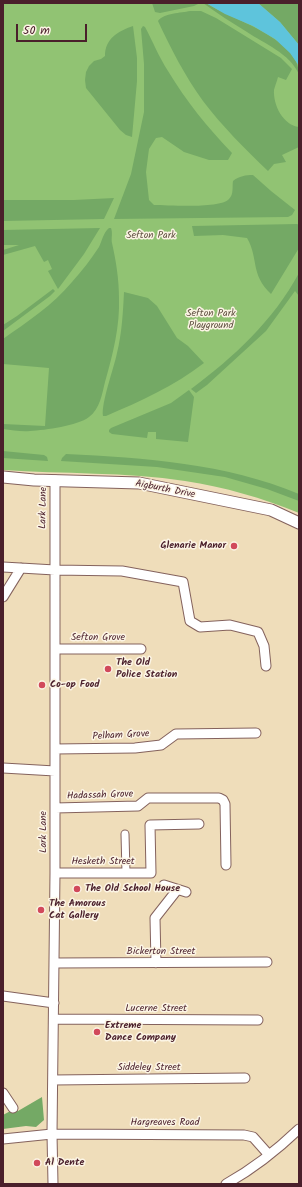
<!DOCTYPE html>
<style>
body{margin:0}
#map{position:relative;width:302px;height:1187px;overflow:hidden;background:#efddba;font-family:Kalam,sans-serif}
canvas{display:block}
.frame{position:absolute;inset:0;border:4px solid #4a1f2b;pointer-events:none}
.scale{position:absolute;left:16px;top:24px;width:71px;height:18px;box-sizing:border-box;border:2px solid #4a1f2b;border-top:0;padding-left:5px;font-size:12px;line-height:14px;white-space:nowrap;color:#4a1f2b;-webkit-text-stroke:3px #fcf5e5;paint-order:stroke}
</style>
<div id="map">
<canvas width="302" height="1187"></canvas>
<div class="frame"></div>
<div class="scale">50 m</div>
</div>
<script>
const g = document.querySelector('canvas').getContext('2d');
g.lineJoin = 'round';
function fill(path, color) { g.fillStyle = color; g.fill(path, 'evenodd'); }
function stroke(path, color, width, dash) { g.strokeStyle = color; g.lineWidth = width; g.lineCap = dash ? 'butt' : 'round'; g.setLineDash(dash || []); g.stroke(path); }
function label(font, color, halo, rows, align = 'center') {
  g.font = font + ' Kalam,sans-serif'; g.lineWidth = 3; g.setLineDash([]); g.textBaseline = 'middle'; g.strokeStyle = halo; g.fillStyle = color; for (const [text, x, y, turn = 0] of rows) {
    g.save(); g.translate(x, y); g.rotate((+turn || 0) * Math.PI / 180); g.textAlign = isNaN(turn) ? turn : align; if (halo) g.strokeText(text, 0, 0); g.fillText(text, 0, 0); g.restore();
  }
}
const green = new Path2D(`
 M3,3H299V513C262,498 225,487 185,481C126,472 63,474 3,470Z`);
const forest = new Path2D(`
 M152,3H196L198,4L194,6L160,13L155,12Z
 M203,3H206C232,20 299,38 299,74C289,53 265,44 247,32C232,23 217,13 203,3Z
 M258,3H299V45L280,22Z
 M190,11H201L216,18L281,58L292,69L286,80L278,77C277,81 275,86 274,90C273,105 283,125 299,127V147L282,155L286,162L274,164L268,171C245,149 222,126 203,101C185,76 171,49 158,21C164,13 181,13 190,11Z
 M133,26L137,58V81L132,137L126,135L120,130L86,88L85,80L86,72L89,66L94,61L101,59L105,56C105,39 118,31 133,26Z
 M143,26L145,27C153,42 159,57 168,71C186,101 208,128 232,153L228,160H209L184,152L162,137L156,138L149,149L146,172L149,200L154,205C169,205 220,209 229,199C234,194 232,187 233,181C239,176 246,175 253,175L271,191L295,210L292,215L288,217L114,219L131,174L144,112V64L141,29Z
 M114,198L104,219L3,221V200H74Z
 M297,224L299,225V248L271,294C250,274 259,259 247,238L223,235L194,236L192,226Z
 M100,228L84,254L58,289L48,271L52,269L48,260L44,262L35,246L3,255V250L19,245H3V230Z
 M109,228H111C113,233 111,238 112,243C116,261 119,279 119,298C120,326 113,354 105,382C102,394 100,409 89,417C77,426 46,430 30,431C22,432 12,430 3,429V424L45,426L49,368L3,364V339C27,322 53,305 72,282C82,271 91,259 99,247C102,241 103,233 109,228Z
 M299,273V296L295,291L266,331L207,385L196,393L191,389C234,357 273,321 299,273Z
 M53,289L55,291L50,296L3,331V325L17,316Z
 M124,292L148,298L157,306L177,338L188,346L204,363C174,386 141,401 106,416H103C101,403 114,368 117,353C122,333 123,312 124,292Z
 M189,390L194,397L188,442L156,439V432H148L147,438L112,434L109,432V430L111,428L171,403Z
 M3,451L44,455L47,457L48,461L3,458Z
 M66,454C145,458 225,463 299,494V501L267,489L225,477L157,467L61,461L62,458Z
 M42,1097L44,1120L36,1127L26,1126L3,1129V1115L16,1108L18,1111Z`);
const water = new Path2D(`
 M206,3H258L280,22L299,45V66L290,53L275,39L253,26L225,14Z`);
const pedestrian = new Path2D(`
 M125,834L126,873`);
const minor = new Path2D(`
 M3,567L55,570L122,571L183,582L190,621L200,627L230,625L258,632L264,646L266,666
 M3,597L21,568
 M55,649H141
 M55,749L135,748L161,745L176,734L256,733
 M3,768L55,771
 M55,808L138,806L148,798H219L223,800L225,804L226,865
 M55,873H151L150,825L199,824
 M164,885L186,892
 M55,963L267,962
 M156,963L155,918L177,890
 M3,996L54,1003
 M54,1019L258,1020
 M53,1080L245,1078
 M3,1093L13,1108
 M3,1139L52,1134L244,1135L253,1137L269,1155
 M53,1184L52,1134L55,873V480
 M226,1184C253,1169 277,1150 299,1129`);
const tertiary = new Path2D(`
 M3,477L34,480L139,483L271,510L299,523`);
const markers = [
 [234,546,4,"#d1495b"],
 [108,669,4,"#d1495b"],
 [42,685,4,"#d1495b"],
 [77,889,4,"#d1495b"],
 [41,910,4,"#d1495b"],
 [97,1032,4,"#d1495b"],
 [37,1163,4,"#d1495b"]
];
const parkNames = [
 ["Sefton Park",151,236],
 ["Sefton Park",211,314],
 ["Playground",211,326]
];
const streetNames = [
 ["Aigburth Drive",165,490,11],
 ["Lark Lane",44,508,-89],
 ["Sefton Grove",98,638],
 ["Pelham Grove",121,736,-3],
 ["Hadassah Grove",100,796,-2],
 ["Lark Lane",44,832,-90],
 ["Hesketh Street",103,862],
 ["Bickerton Street",161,952],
 ["Lucerne Street",156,1009],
 ["Siddeley Street",149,1068],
 ["Hargreaves Road",165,1123]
];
const poiNames = [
 ["Glenarie Manor",226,546,"right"],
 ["The Old",116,663],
 ["Police Station",116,675],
 ["Co-op Food",50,685],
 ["The Old School House",85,889],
 ["The Amorous",49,904],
 ["Cat Gallery",49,916],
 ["Extreme",105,1026],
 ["Dance Company",105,1038],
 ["Al Dente",45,1163]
];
fill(green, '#91c373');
fill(forest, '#74a965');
fill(water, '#5ec4dc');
stroke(pedestrian, '#84625d', 9);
stroke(minor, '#84625d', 11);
stroke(tertiary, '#84625d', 13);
stroke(pedestrian, '#fff', 7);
stroke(minor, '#fff', 9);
stroke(tertiary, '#fff', 11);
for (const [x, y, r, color] of markers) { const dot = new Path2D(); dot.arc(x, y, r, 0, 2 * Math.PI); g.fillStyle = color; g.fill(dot); stroke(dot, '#fcf5e5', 1.5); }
label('10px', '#5f5041', '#fcf5e5', parkNames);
label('10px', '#4a1f2b', '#fcf5e5', streetNames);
label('bold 10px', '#4a1f2b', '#fcf5e5', poiNames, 'left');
</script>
